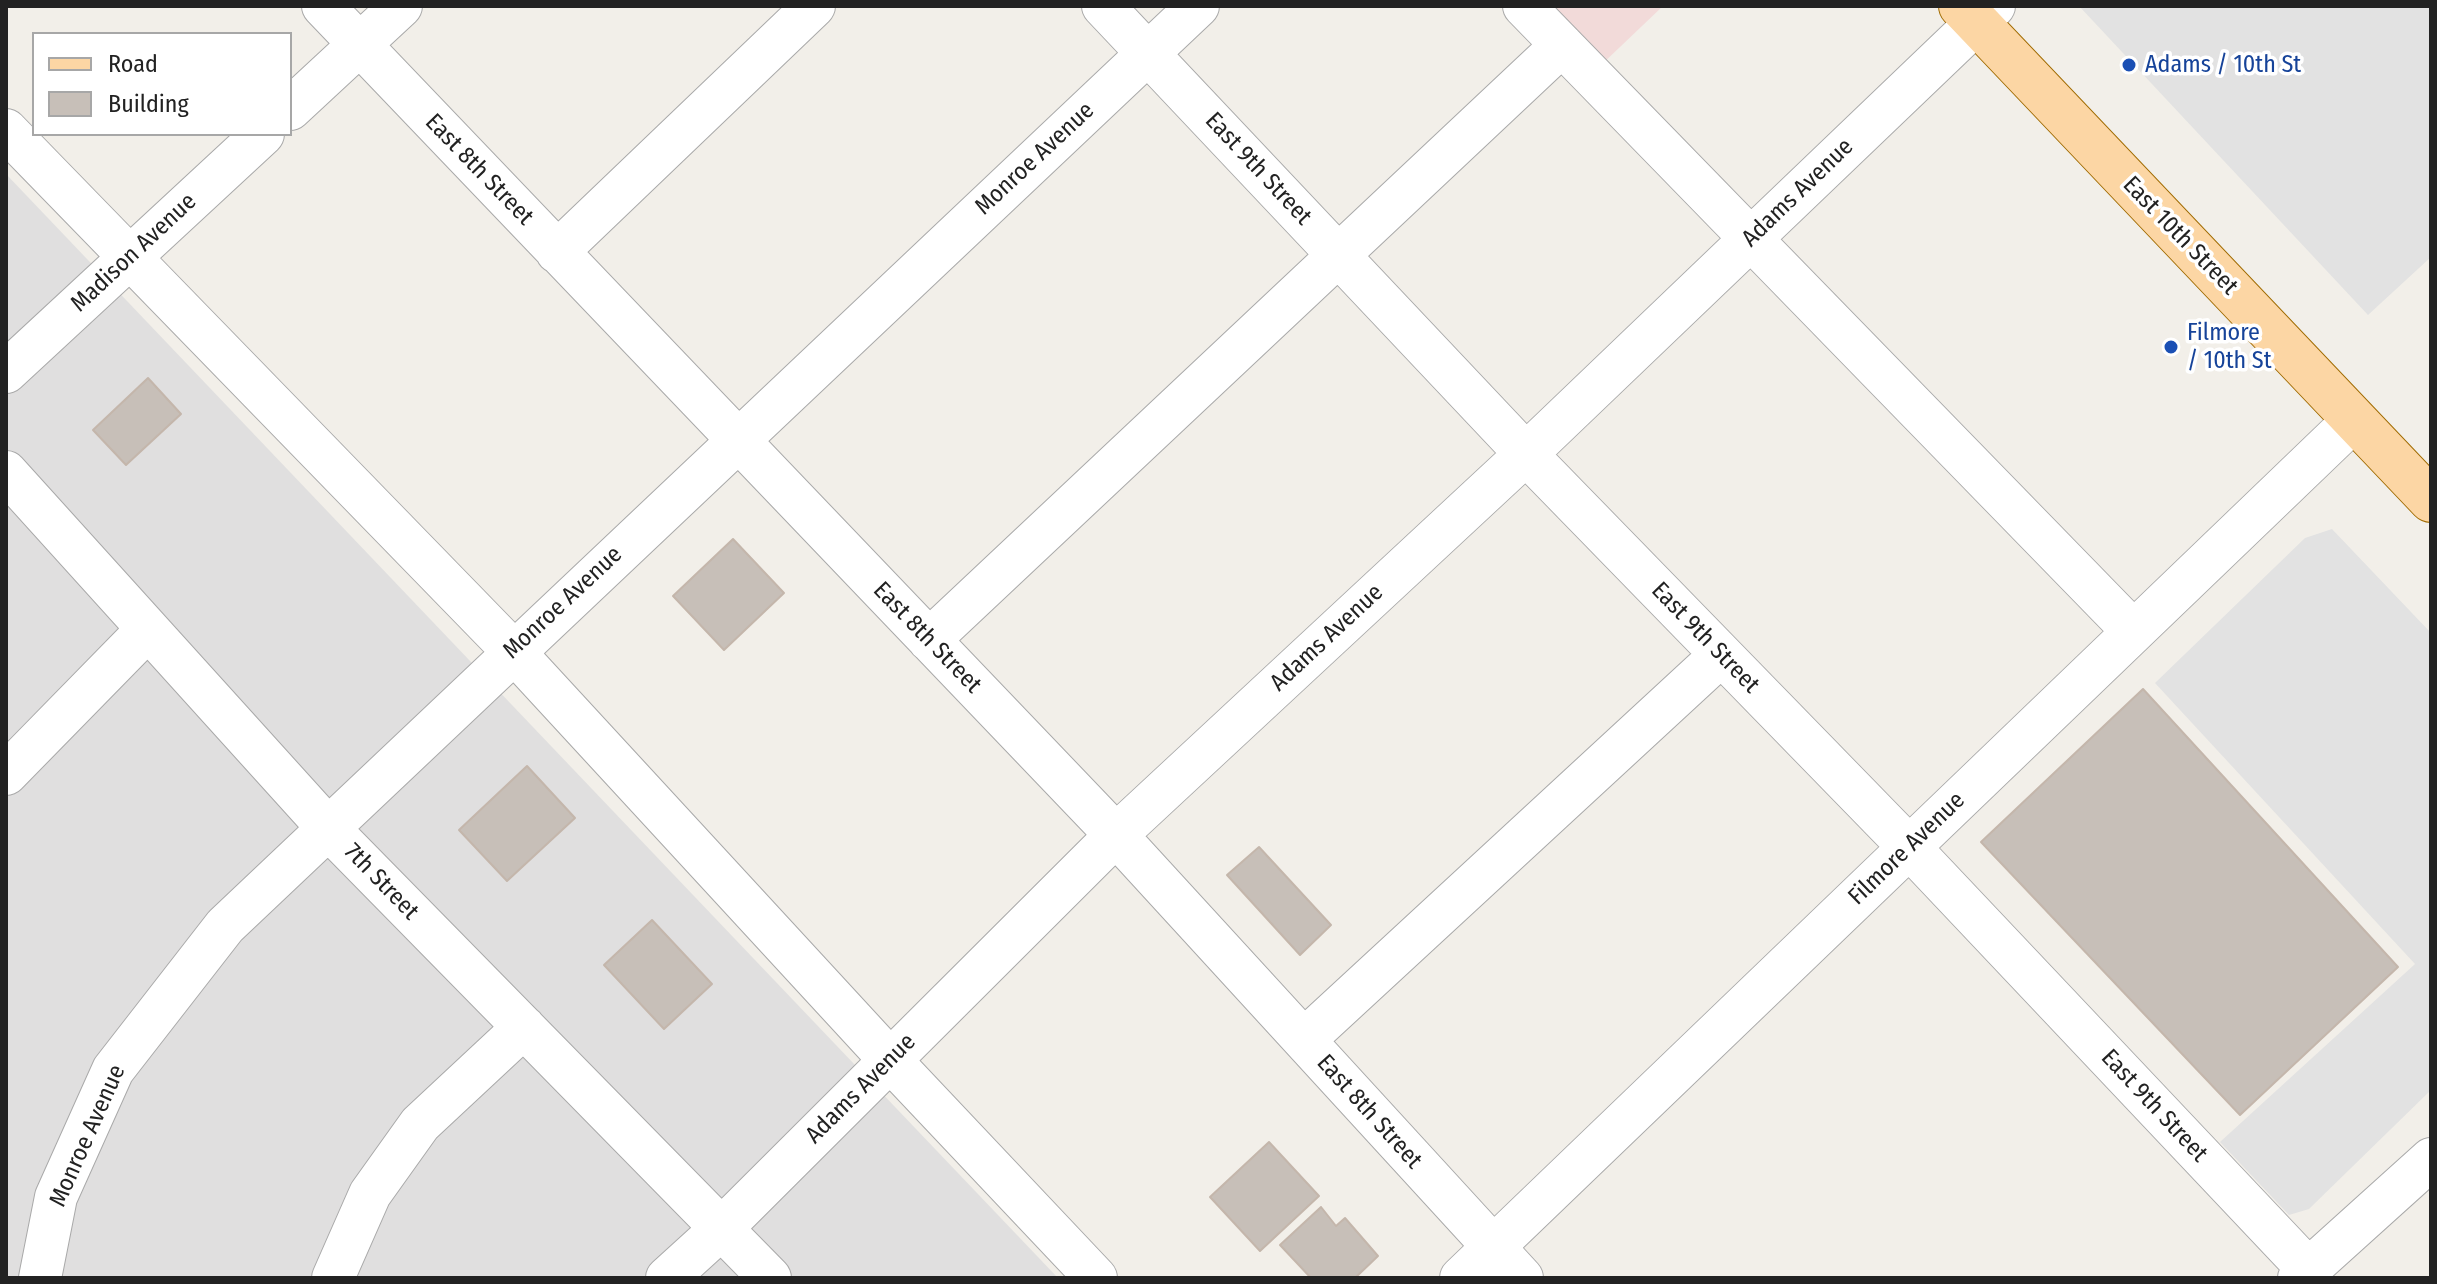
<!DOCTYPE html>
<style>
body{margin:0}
#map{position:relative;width:2437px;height:1284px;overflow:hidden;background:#f2efe9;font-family:"Fira Sans Condensed",sans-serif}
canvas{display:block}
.frame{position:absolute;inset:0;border:8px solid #222;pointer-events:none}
.legend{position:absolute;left:32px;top:32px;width:260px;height:104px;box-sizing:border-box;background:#fff;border:2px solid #a7a7a7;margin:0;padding:10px 14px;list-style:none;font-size:24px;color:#222}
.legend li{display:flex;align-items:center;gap:16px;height:40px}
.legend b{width:40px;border:2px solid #a7a7a7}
</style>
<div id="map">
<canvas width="2437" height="1284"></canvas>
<div class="frame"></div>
<ul class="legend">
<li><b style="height:10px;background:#fcd6a4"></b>Road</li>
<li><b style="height:22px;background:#c7bfb8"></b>Building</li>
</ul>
</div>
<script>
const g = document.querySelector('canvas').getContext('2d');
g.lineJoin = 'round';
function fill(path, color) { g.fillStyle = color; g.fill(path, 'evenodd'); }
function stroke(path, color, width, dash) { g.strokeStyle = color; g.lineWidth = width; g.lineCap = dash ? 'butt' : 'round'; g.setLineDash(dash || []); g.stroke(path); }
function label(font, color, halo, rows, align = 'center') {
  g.font = font + ' "Fira Sans Condensed",sans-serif'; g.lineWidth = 7; g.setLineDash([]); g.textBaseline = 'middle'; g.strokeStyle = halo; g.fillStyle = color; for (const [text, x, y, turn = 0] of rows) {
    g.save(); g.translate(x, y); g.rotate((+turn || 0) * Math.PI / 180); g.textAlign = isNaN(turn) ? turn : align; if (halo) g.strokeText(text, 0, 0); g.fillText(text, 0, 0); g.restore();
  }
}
const residential = new Path2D(`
 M6,174L1058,1278H6Z`);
const commercial = new Path2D(`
 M1540,6H1663L1599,67Z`);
const parking = new Path2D(`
 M2079,6H2431V257L2368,315Z
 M2332,529L2431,633V1090L2309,1209L2289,1215L2220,1142L2415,964L2155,683L2305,538Z`);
const building = new Path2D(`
 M148,378L181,414L126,465L93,430Z
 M733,539L784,593L724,650L673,596Z
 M2143,689L2398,967L2240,1115L1981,842Z
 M527,766L575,818L507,881L459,830Z
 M1259,847L1331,925L1300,955L1227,875Z
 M652,920L712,984L664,1029L604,965Z
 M1269,1142L1319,1196L1260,1251L1210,1197Z
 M1321,1207L1336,1226L1345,1218L1378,1256L1355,1278H1311L1280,1245Z`);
const minor = new Path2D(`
 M323,6L1116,835L1522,1278
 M1103,6L1526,454L1909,847L2308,1269
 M1524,6L2133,631
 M290,109L401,6
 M6,130L513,651L890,1060L1096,1278
 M557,252L814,6
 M6,372L263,134
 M6,472L327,827L770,1278
 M929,640L1562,45
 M6,774L148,629
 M1304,1040L1721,655
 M40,1278L56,1197L113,1070L225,926L1198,6
 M333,1278L370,1194L420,1124L524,1027
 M667,1278L722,1228L1116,835L1526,454L1994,6
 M1461,1278L2354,420
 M2299,1278L2431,1159`);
const major = new Path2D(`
 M1961,6L2431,500`);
const markers = [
 [2129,65,8,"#1a4fb4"],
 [2171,347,8,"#1a4fb4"]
];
const transitNames = [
 ["Adams / 10th St",2145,65],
 ["Filmore",2187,333],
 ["/ 10th St",2187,361]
];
const streetNames = [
 ["Monroe Avenue",1035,159,-43],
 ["East 9th Street",1258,169,47],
 ["East 8th Street",479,170,46],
 ["Adams Avenue",1798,193,-44],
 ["East 10th Street",2180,236,46],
 ["Madison Avenue",134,253,-43],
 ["Monroe Avenue",563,603,-43],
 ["East 8th Street",927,638,46],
 ["Adams Avenue",1327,638,-43],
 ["East 9th Street",1705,638,46],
 ["Filmore Avenue",1907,849,-44],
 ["7th Street",381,882,46],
 ["Adams Avenue",861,1089,-45],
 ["East 9th Street",2154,1106,47],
 ["East 8th Street",1369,1112,48],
 ["Monroe Avenue",88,1136,-66]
];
fill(residential, '#e0dfdf');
fill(commercial, '#f2dad9');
fill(parking, '#e2e2e2');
fill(building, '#c7bfb8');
stroke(building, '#c4b6ab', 2);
stroke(minor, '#a9a9a9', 44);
stroke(major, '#a06b00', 46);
stroke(minor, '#fff', 42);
stroke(major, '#fcd6a4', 44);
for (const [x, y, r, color] of markers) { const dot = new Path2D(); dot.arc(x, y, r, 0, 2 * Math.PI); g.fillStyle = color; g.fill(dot); stroke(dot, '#fff', 3); }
label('24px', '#164399', '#fff', transitNames, 'left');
label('24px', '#222', '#fff', streetNames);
</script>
